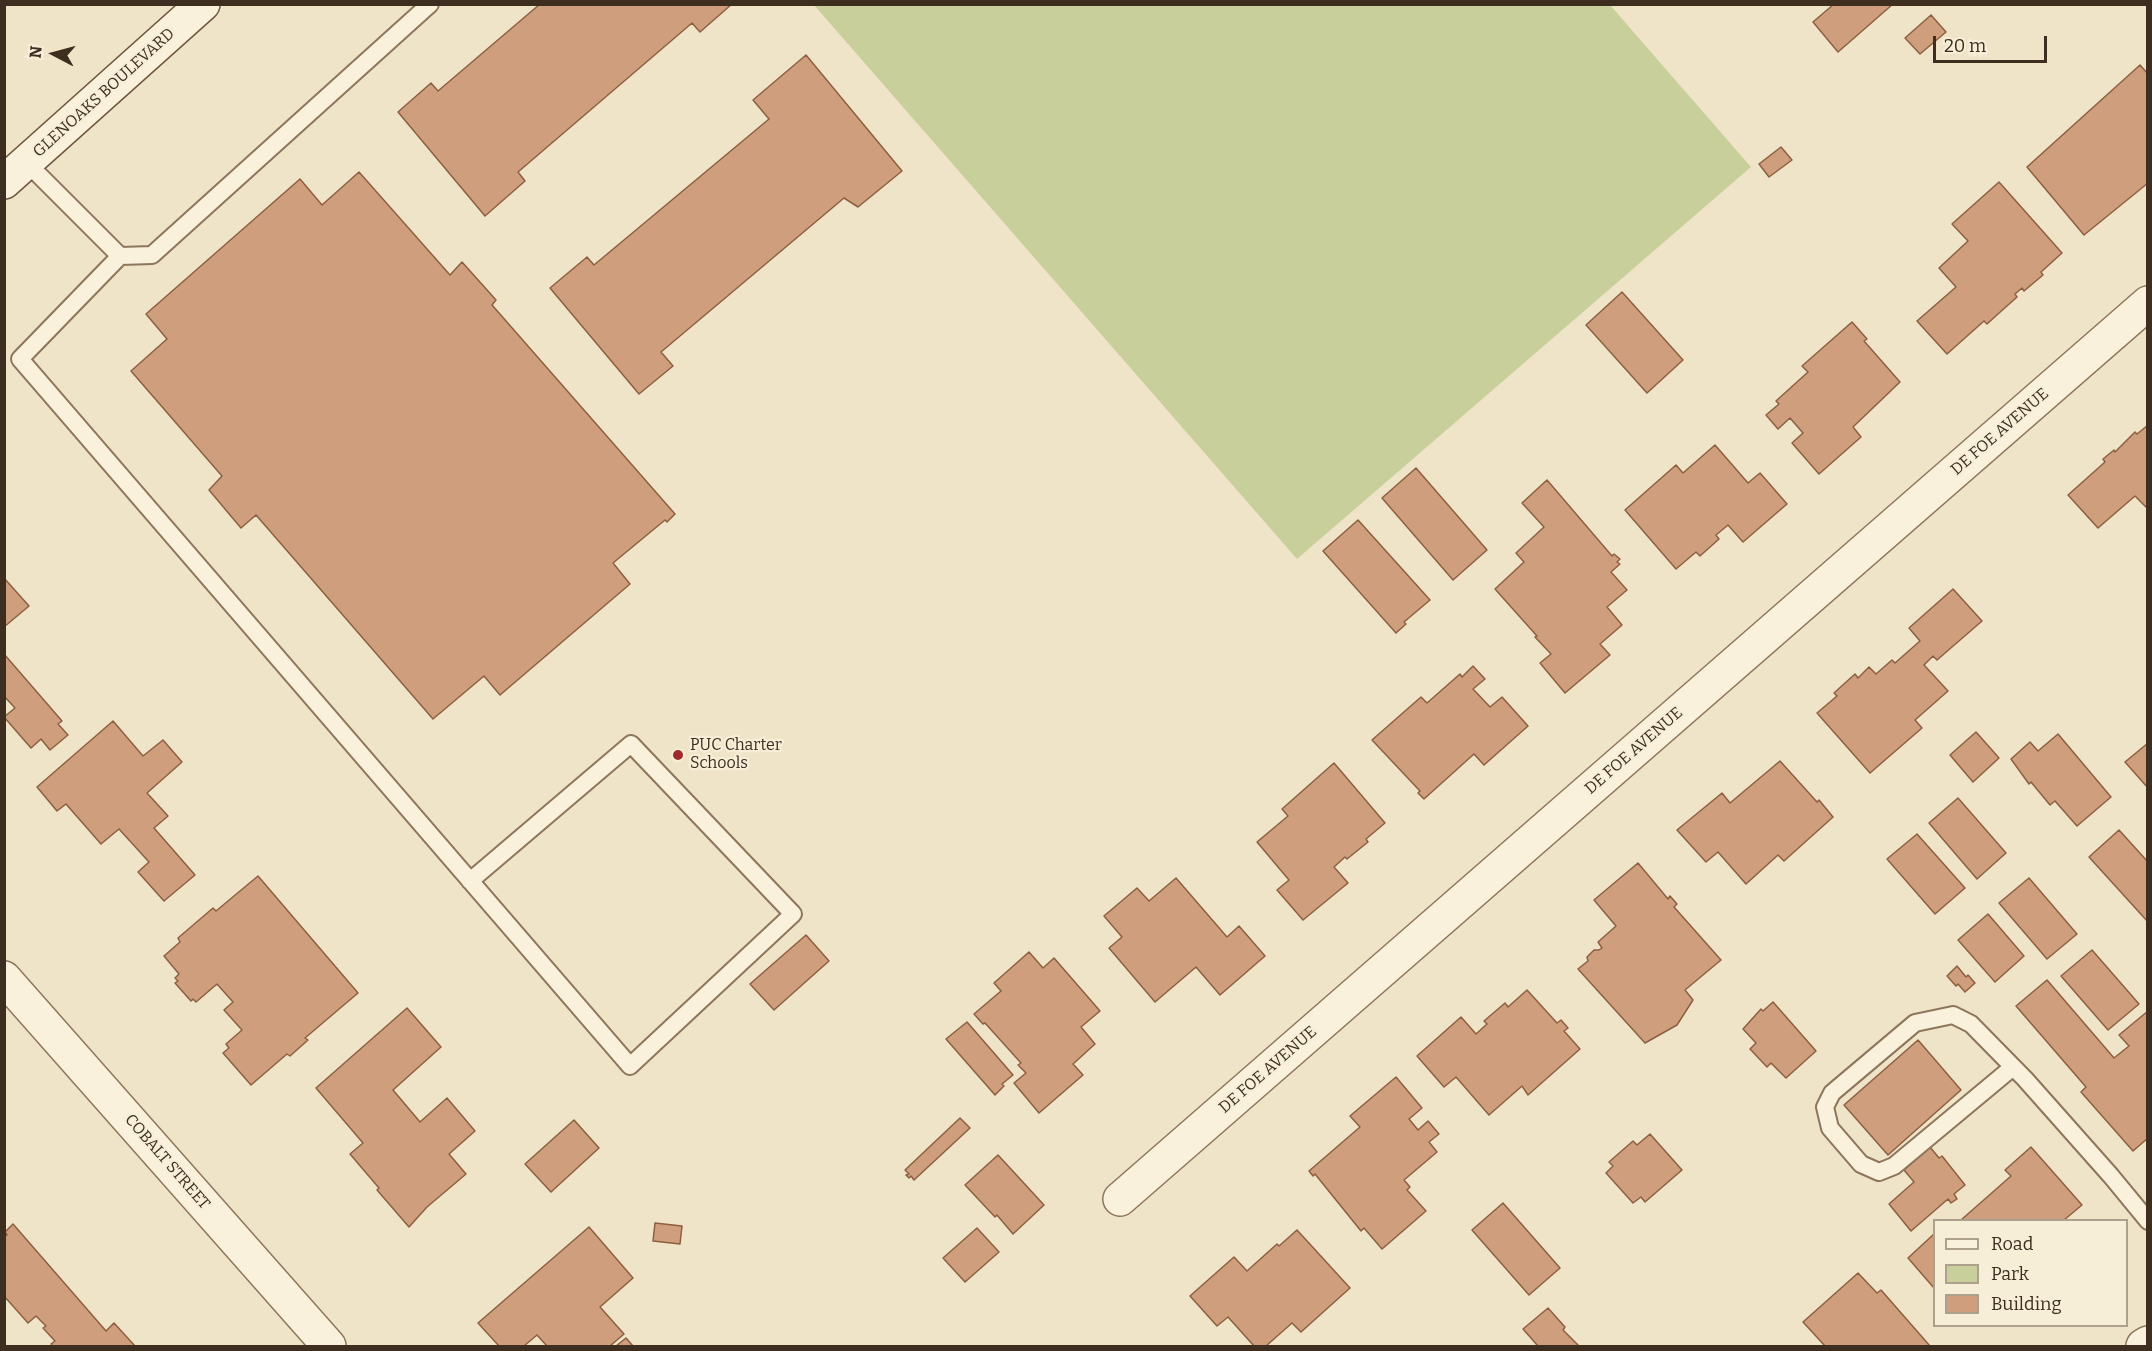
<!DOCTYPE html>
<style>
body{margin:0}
#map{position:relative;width:2152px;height:1351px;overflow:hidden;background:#f0e4c8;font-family:Bitter,serif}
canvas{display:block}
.frame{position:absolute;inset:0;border:6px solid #3d2e20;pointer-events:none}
.legend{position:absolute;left:1933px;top:1219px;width:195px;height:108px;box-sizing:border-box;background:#f7eed8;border:2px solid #ada18e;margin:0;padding:8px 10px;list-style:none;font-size:18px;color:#3d2e20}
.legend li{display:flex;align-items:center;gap:12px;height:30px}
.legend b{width:30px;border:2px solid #ada18e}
.north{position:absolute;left:24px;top:24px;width:60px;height:60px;-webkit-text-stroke:4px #f7eed8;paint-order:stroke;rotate:276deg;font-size:16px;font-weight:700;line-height:24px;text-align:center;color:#3d2e20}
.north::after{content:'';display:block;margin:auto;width:21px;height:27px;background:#3d2e20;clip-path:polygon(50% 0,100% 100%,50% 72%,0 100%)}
.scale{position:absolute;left:1933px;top:36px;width:114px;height:27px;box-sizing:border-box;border:3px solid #3d2e20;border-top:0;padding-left:8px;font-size:18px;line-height:21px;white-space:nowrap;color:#3d2e20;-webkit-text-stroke:4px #f7eed8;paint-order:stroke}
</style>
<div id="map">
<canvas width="2152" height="1351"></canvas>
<div class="frame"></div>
<ul class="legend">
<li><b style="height:8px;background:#faf1dc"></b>Road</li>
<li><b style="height:16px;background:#c9cf9b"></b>Park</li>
<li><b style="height:16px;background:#cf9f7d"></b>Building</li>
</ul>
<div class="north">N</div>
<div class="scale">20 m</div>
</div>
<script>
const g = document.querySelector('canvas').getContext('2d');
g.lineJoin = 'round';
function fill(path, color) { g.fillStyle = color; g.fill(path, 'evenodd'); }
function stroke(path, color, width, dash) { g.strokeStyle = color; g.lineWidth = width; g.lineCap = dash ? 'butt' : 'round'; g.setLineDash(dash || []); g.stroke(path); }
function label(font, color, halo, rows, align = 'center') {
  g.font = font + ' Bitter,serif'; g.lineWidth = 4.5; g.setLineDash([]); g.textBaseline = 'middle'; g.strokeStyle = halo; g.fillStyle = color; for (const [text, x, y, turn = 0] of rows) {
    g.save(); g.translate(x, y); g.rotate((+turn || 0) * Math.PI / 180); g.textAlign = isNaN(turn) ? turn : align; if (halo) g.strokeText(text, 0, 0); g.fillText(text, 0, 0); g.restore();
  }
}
const green = new Path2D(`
 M814,5H1610L1751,167L1297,559Z`);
const building = new Path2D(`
 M540,4H732L700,32L692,23L518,172L525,181L485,216L398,112L431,83L438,91Z
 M1834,4H1893L1838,52L1813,22Z
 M1931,15L1946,32L1920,54L1905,38Z
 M806,55L902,171L858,207L844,198L661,352L673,366L639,394L550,288L587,257L594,265L769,119L753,100Z
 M2140,65L2148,74V183L2084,235L2027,167Z
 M1781,147L1792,160L1769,177L1759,164Z
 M359,172L450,275L462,262L496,300L492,305L675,514L667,522L665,520L613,563L630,584L500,695L484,676L433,719L256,515L241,528L209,490L222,476L131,371L167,339L146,314L300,179L322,205Z
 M1999,182L2062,253L2041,272L2043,275L2024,291L2022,288L2015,294L2017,297L1998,314L1987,324L1984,321L1947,354L1917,321L1956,287L1939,268L1968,241L1952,224Z
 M1622,292L1683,360L1647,393L1586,325Z
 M1852,322L1867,339L1864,341L1900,382L1853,427L1861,437L1819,474L1792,443L1803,433L1790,418L1778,429L1766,415L1779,404L1776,401L1808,372L1802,366Z
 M2148,425V509L2135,496L2098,528L2068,495L2105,462L2103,459L2114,450L2115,452L2135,432L2137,434Z
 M1715,445L1748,483L1760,473L1787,504L1743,542L1728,525L1716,535L1719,539L1700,556L1696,552L1676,569L1625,510L1676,465L1683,473Z
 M1416,468L1487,550L1453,580L1382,498Z
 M1547,480L1612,556L1614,554L1620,559L1617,562L1620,564L1611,572L1627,590L1607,607L1622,625L1600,644L1610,655L1565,693L1540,663L1551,654L1535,637L1537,636L1495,589L1524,562L1516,553L1544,527L1522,503Z
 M1358,520L1430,600L1404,622L1406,624L1396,633L1323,551Z
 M4,578L29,606L4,627Z
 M1953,589L1982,621L1937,660L1933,656L1924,665L1948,691L1915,720L1922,728L1870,773L1817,713L1837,696L1834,693L1855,674L1858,678L1869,667L1876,674L1892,660L1895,663L1920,641L1909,628Z
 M4,654L62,721L58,724L68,735L50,750L41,739L31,748L4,717L15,708L4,696Z
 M1473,666L1485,679L1473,689L1490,707L1502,697L1528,726L1484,765L1474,754L1424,799L1418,793L1420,791L1372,740L1421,697L1427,703L1460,674L1462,677Z
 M113,721L143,756L163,740L182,762L147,793L168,816L154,828L195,875L164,901L138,872L149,862L119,829L101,844L66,804L57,811L37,787Z
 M1976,732L1999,758L1973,782L1950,755Z
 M2058,734L2111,797L2077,826L2055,801L2050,805L2031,782L2029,784L2011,759L2030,742L2038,751Z
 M2148,743V788L2125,762Z
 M1780,761L1817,802L1819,800L1833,817L1784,861L1778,855L1746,884L1718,852L1706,862L1677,830L1722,793L1730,803Z
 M1334,763L1385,823L1366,839L1368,842L1347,859L1345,857L1334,867L1348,883L1303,920L1277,890L1289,880L1257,842L1288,816L1282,809Z
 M1958,798L2006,853L1977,879L1929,823Z
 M2119,830L2148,862V922L2089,857Z
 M1917,834L1965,888L1935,914L1887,859Z
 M1638,863L1668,899L1670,896L1677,904L1674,907L1721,960L1685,990L1693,1000L1677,1025L1645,1043L1578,969L1588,961L1587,957L1594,950H1599L1602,948L1598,942L1616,926L1594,900Z
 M258,876L358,993L305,1038L308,1040L290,1056L287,1054L251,1085L223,1053L229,1048L226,1044L242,1030L224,1010L233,1002L217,984L196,1002L193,999L191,1001L175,983L178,981L175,978L179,974L164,956L180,942L178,938L213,908L216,911Z
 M1176,878L1227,937L1239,926L1265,956L1220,995L1196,967L1155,1002L1109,948L1122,937L1104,916L1137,888L1149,901Z
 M2029,878L2077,934L2047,959L1999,903Z
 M1988,914L2024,956L1995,982L1958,940Z
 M806,935L829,961L774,1010L750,984Z
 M2092,950L2139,1004L2108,1030L2061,976Z
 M1029,952L1043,968L1054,958L1100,1011L1081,1027L1095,1044L1073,1064L1083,1075L1039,1113L1014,1083L1026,1073L1018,1065L1021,1063L985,1023L983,1024L974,1014L1001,991L994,983Z
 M1957,966L1966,977L1968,975L1975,983L1965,992L1958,984L1956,986L1947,976Z
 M2047,980L2114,1058L2129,1046L2119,1035L2148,1011V1138L2133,1151L2081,1092L2086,1087L2016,1006Z
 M1527,990L1557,1023L1561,1020L1568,1028L1564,1031L1580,1049L1528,1095L1522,1086L1489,1115L1456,1077L1444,1087L1417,1056L1461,1017L1476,1034L1487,1024L1484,1021L1505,1003L1508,1007Z
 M1773,1002L1816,1051L1786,1078L1771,1063L1767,1067L1750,1049L1756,1043L1743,1029L1761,1009L1763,1011Z
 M407,1008L441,1047L393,1090L420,1122L447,1098L475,1131L449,1154L466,1174L427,1207L409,1227L377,1190L379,1188L350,1154L363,1143L316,1088Z
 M967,1022L1013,1075L1002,1084L1004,1086L995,1095L946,1039Z
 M1918,1040L1961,1090L1888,1155L1844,1105Z
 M1396,1077L1422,1108L1409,1119L1418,1130L1428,1121L1439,1134L1429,1142L1437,1152L1404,1180L1410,1187L1407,1190L1426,1211L1382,1249L1364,1228L1361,1231L1315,1174L1313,1176L1309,1171L1360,1127L1350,1116Z
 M960,1118L970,1128L914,1180L911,1176L909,1178L906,1175L909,1174L905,1170Z
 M574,1120L599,1148L551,1192L525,1164Z
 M1650,1134L1682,1170L1645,1202L1641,1197L1633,1203L1606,1173L1613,1166L1609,1162L1633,1141L1637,1145Z
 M1930,1147L1939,1158L1942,1156L1965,1185L1954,1194L1957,1199L1951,1203L1948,1199L1911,1231L1889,1204L1914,1182L1904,1170Z
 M2031,1147L2082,1205L2064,1220H1961L2011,1176L2005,1170Z
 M998,1155L1044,1205L1013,1234L997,1215L995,1217L965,1185Z
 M1503,1203L1560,1268L1529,1295L1472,1230Z
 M655,1223L682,1226L680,1244L653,1241Z
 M13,1224L106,1331L114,1323L135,1346H53L51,1344L55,1341L43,1328L46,1326L36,1316L28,1323L4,1296V1237L7,1235L5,1232Z
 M589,1227L633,1278L600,1307L624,1334L610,1346H547L537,1335L524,1346H499L478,1323Z
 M977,1228L999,1252L965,1282L943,1258Z
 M1297,1230L1350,1288L1301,1332L1292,1323L1266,1346H1254L1228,1317L1217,1326L1190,1296L1234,1257L1247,1271L1277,1244L1279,1246Z
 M1934,1234V1288L1908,1258Z
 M1858,1273L1877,1293L1881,1290L1930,1346H1825L1803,1322Z
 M1548,1308L1565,1327L1563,1330L1579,1346H1538L1523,1329Z
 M626,1338L633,1346H616Z`);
const service = new Path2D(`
 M27,163L120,256L152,255L430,4
 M120,256L20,359L630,1066L793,914L631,744L470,881
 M2013,1067L1894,1166L1879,1172L1861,1164L1830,1128L1825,1107L1832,1093L1915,1023L1953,1015L1971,1024L2025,1079L2111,1176L2148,1221`);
const minor = new Path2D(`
 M4,978L329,1346
 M1120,1199L2148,303`);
const tertiary = new Path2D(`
 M2143,1346L2148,1343`);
const secondary = new Path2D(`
 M4,182L203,4`);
const markers = [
 [678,755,6,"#9e2a2b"]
];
const streetNames = [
 ["GLENOAKS BOULEVARD",104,93,-42],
 ["DE FOE AVENUE",2000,432,-41],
 ["DE FOE AVENUE",1634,751,-41],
 ["DE FOE AVENUE",1268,1070,-41],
 ["COBALT STREET",167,1162,49]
];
const poiNames = [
 ["PUC Charter",690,746],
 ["Schools",690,764]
];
fill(green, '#c9cf9b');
fill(building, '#cf9f7d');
stroke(building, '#8d5f41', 1.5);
stroke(service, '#8d765c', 20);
stroke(minor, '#8d765c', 36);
stroke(tertiary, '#8d765c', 36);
stroke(secondary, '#6f573f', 36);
stroke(service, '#faf1dc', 16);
stroke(minor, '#faf1dc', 33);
stroke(tertiary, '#faf1dc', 33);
stroke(secondary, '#faf1dc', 33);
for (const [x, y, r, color] of markers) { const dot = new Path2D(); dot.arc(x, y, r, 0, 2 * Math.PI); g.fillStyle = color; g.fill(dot); stroke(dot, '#f7eed8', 2); }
label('16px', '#3d2e20', '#f7eed8', streetNames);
label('16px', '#3d2e20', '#f7eed8', poiNames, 'left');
</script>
